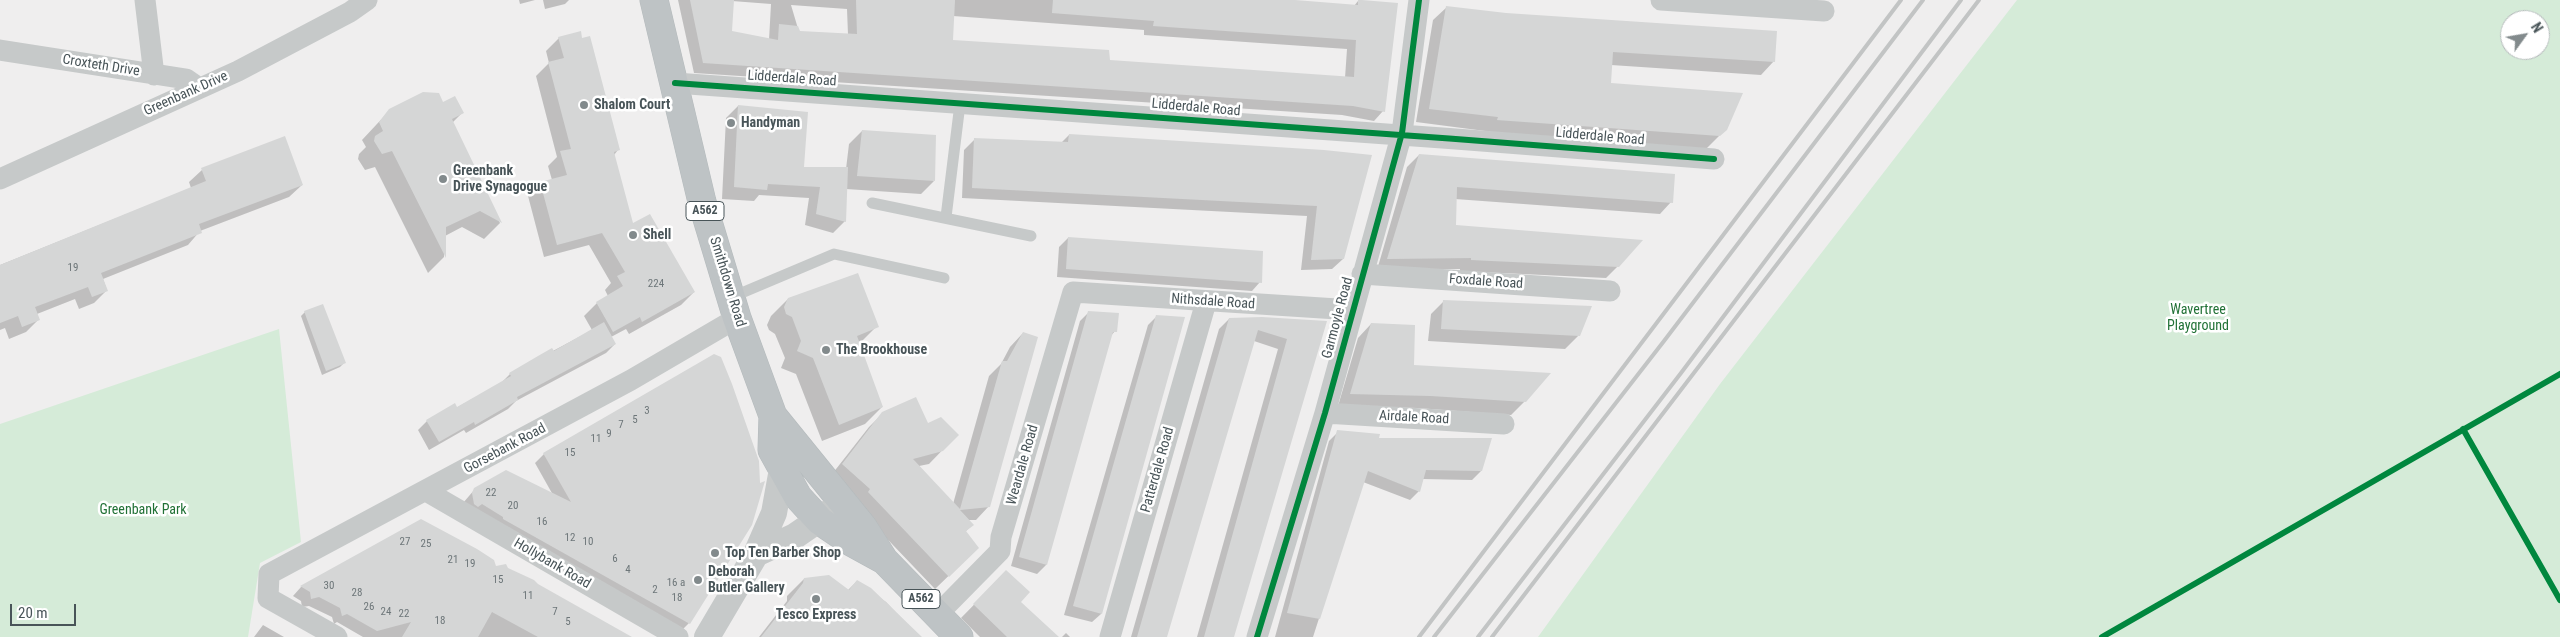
<!DOCTYPE html>
<style>
body{margin:0}
#map{position:relative;width:2560px;height:637px;overflow:hidden;background:#efeeee;font-family:"Roboto Condensed",sans-serif}
canvas{display:block}
.north{position:absolute;left:2500px;top:10px;width:50px;height:50px;box-sizing:border-box;background:#fff;border:1px solid #b6bbbc;border-radius:50%;rotate:58deg;font-size:14px;font-weight:700;line-height:20px;text-align:center;color:#485458}
.north::after{content:'';display:block;margin:auto;width:18px;height:22px;background:#828a8c;clip-path:polygon(50% 0,100% 100%,50% 72%,0 100%)}
.scale{position:absolute;left:10px;top:604px;width:66px;height:22px;box-sizing:border-box;border:2px solid #485458;border-top:0;padding-left:6px;font-size:15px;line-height:18px;white-space:nowrap;color:#485458;-webkit-text-stroke:4px #fff;paint-order:stroke}
</style>
<div id="map">
<canvas width="2560" height="637"></canvas>
<div class="north">N</div>
<div class="scale">20 m</div>
</div>
<script>
const g = document.querySelector('canvas').getContext('2d');
g.lineJoin = 'round';
function fill(path, color) { g.fillStyle = color; g.fill(path, 'evenodd'); }
function stroke(path, color, width, dash) { g.strokeStyle = color; g.lineWidth = width; g.lineCap = dash ? 'butt' : 'round'; g.setLineDash(dash || []); g.stroke(path); }
function label(font, color, halo, rows, align = 'center') {
  g.font = font + ' "Roboto Condensed",sans-serif'; g.lineWidth = 5; g.setLineDash([]); g.textBaseline = 'middle'; g.strokeStyle = halo; g.fillStyle = color; for (const [text, x, y, turn = 0] of rows) {
    g.save(); g.translate(x, y); g.rotate((+turn || 0) * Math.PI / 180); g.textAlign = isNaN(turn) ? turn : align; if (halo) g.strokeText(text, 0, 0); g.fillText(text, 0, 0); g.restore();
  }
}
const green = new Path2D(`
 M2017,0H2560V637H1538L1720,384ZM2510,20H2540V50H2510Z
 M279,329L301,542L260,563L248,637H0V424Z`);
const shadow = new Path2D(`
 M519,0H535L520,4Z
 M543,0H569L565,4L545,9Z
 M678,0H1270L1354,6L1358,1L1383,111L1374,121L1342,115L694,73ZM732,1L771,4L769,40L731,32ZM791,5L847,9L848,35L799,32ZM953,16L1144,30V35L1347,49L1345,78L1108,61L952,41Z
 M1447,7L1774,61L1761,75L1611,65L1610,85L1726,129L1706,149L1485,133V131L1416,122L1433,20Z
 M559,38L618,150L614,155L632,225L694,292L681,305L629,334L626,329L611,337L615,344L606,353L516,401L508,409L466,433L464,430L429,450L418,430L427,421L456,408L501,383L510,374L592,330L584,316L597,303L608,296L605,290L611,283L589,245L544,257L528,196L541,183L552,180L548,166L557,157L536,76L549,63L546,51Z
 M738,106L803,168L846,169L849,144L862,131L934,181L921,194L846,189L845,221L833,233L805,225L809,198L759,195L754,201L722,199L726,118Z
 M390,110L462,113L452,123L500,223L484,239L462,227L445,236L444,257L428,273L375,167L365,170L358,159L359,154L366,147L362,140Z
 M1069,135L1371,156L1343,259L1332,269L1301,270L1307,216L962,198L964,150L975,139L1061,143Z
 M1419,155L1671,202L1660,214L1455,199L1454,227L1618,266L1606,278L1460,271V269L1377,270L1407,167Z
 M202,170L302,185L289,197L200,231L188,245L103,279L107,290L94,303L79,309L75,299L37,314L39,319L26,332L9,339L5,328L0,330V265L191,188L189,182Z
 M1068,238L1260,282L1252,291L1057,277L1059,247Z
 M788,299L877,326L859,344L882,407L865,424L822,441L796,374L781,368L785,358L775,334L769,330L767,325L771,316Z
 M1444,301L1579,335L1565,349L1428,341L1431,314Z
 M305,312L344,363L340,367L322,375L301,316Z
 M1089,312L1115,331L1110,337L1046,565L1037,574L1011,566L1080,321Z
 M1157,316L1101,614L1092,622L1064,615L1148,325Z
 M1229,319L1325,322L1233,637H1197L1278,349L1254,341L1166,637H1131L1219,329Z
 M1371,324L1412,366L1525,401L1511,415L1417,408L1338,406L1358,338Z
 M1023,333L989,506L976,520H968L972,525L965,532L964,561L935,589L829,478L869,427L883,413L928,424L957,435L929,464L919,466L953,504L989,376L1001,364L1010,347Z
 M714,356L689,623L680,632L463,503L475,489L553,495L535,463L544,454Z
 M1338,432L1377,439L1481,471L1472,480L1422,479L1419,491L1410,500L1363,482L1313,637H1275L1329,441Z
 M421,520L496,567L507,569L630,637H363L337,622L334,624L332,617L309,606L302,607L301,601L293,596L301,587Z
 M1006,572L1019,602L1057,637H980L961,618Z
 M804,579L847,591L857,581L886,602L920,637H759L787,601V596Z
 M263,625L284,637H254Z
 M1066,633L1070,637H1062Z`);
const building = new Path2D(`
 M690,0H734L732,31L778,40L779,24L798,26L800,31L857,34L856,0H955L953,40L1109,50L1110,60L1354,77L1356,40L1153,26L1154,21L1052,13L1053,0H1295L1358,5V0H1362L1398,3L1385,112L1353,106L703,63Z
 M1446,6L1506,13L1777,31L1775,62L1613,52L1611,83L1743,93L1727,130L1720,136L1497,120L1498,117L1429,109Z
 M581,31L582,38L590,36L620,150L614,152L633,223L650,214L695,292L642,322L640,317L613,332L596,302L623,286L617,276L625,272L602,233L557,245L540,182L567,175L560,151L571,149L548,62L564,58L558,37Z
 M423,92L439,93L443,102L455,96L464,113L452,119L502,223L480,211L446,227V258L392,151L382,154L374,141L375,136L383,131L379,122L389,109Z
 M738,105L808,112L804,167H848L846,222L816,214L820,187L768,184L767,190L734,187Z
 M862,130L936,135L935,181L857,176Z
 M1069,134L1324,150L1372,155L1344,259L1311,260L1317,206L972,188L974,138L1068,142Z
 M285,136L303,185L199,224L202,233L101,273L108,291L92,297L88,287L35,307L40,320L22,327L18,316L0,323V265L206,181L201,168Z
 M1419,154L1675,174L1673,203L1457,187L1456,225L1643,240L1619,267L1471,260V258L1387,259Z
 M1068,237L1263,251L1262,283L1066,269Z
 M858,273L879,327L857,336L883,407L839,425L813,358L797,351L801,341L792,317L786,314L784,307L788,298Z
 M1443,300L1592,306L1580,336L1441,329Z
 M323,304L346,363L326,371L304,311Z
 M1088,311L1119,313L1117,332H1113L1047,565L1019,557Z
 M1156,315L1185,317L1102,614L1073,606Z
 M1262,317L1327,321L1234,637H1204L1287,339L1258,330L1167,637H1137L1229,318Z
 M604,322L616,344L517,397L518,400L475,425L474,422L439,442L426,420L455,403L457,407L511,376L509,373L538,356L552,348L554,351Z
 M1371,323L1415,325L1414,365L1551,373L1526,402L1431,396L1350,394Z
 M1023,332L1038,337L990,507L960,510L974,525L966,531L979,548L949,577L868,492L870,489L842,464L882,412L916,397L928,423L941,417L959,435L943,451L913,459L960,509L1002,361H1007Z
 M714,354L721,357L732,384L759,461L760,483L765,481L752,525L690,624L503,519V517L482,504L478,507L474,504L472,493L474,488L506,470L571,502L543,453Z
 M1337,430L1380,434L1379,438H1492L1482,471L1426,470L1420,492L1368,471L1320,619L1287,613Z
 M421,519L477,549L494,560L496,566L506,564L508,568L534,580L538,584L632,637H538L492,612L478,637H402L411,622L377,631L347,614L342,616L340,608L319,597L311,599L310,592L300,586Z
 M1006,570L1030,592L1021,602L1059,637H1007L973,604Z
 M829,575L849,590L857,580L871,588L922,637H761L803,583L804,578Z`);
const service = new Path2D(`
 M872,203L1031,236
 M946,217L960,104
 M732,297L834,254L944,278`);
const minor = new Path2D(`
 M145,0L154,75
 M1661,0L1824,11
 M0,50L186,79L199,88
 M675,83C1022,109 1368,131 1714,159
 M0,179L238,71L350,12L367,0
 M1362,274L1610,291
 M1325,413L1504,424
 M426,491L678,637
 M937,615L1000,551L1001,537L1073,292L1353,310
 M337,637L268,598L269,574L631,380L737,318
 M1110,637L1206,302
 M1257,637L1325,413L1402,133L1419,0`);
const tertiary = new Path2D(`
 M756,554L795,536L843,503
 M707,637L756,554L774,513L782,469`);
const trunk = new Path2D(`
 M654,0L702,202L737,318L773,416L863,527L884,560L959,637
 M773,416L772,450L798,497L820,521L851,542L882,559`);
const rail = new Path2D(`
 M1419,637L1901,0
 M1434,637L1664,341L1923,0
 M1478,637L1681,373L1961,0
 M1492,637L1979,0`);
const cycleway = new Path2D(`
 M675,83C1022,109 1368,131 1714,159
 M2463,429L2560,600
 M1257,637L1325,413L1402,133L1419,0
 M2102,637L2560,374`);
const markers = [
 [584,105,5,"#828a8c"],
 [731,123,5,"#828a8c"],
 [443,179,5,"#828a8c"],
 [633,235,5,"#828a8c"],
 [826,350,5,"#828a8c"],
 [715,553,5,"#828a8c"],
 [698,580,5,"#828a8c"],
 [816,599,5,"#828a8c"]
];
const numberNames = [
 ["19",73,268],
 ["224",656,284],
 ["3",647,411],
 ["5",635,420],
 ["7",621,425],
 ["9",609,434],
 ["11",596,439],
 ["15",570,453],
 ["22",491,493],
 ["20",513,506],
 ["16",542,522],
 ["12",570,538],
 ["27",405,542],
 ["10",588,542],
 ["25",426,544],
 ["6",615,559],
 ["21",453,560],
 ["19",470,564],
 ["4",628,570],
 ["15",498,580],
 ["16 a",676,583],
 ["30",329,586],
 ["2",655,590],
 ["28",357,593],
 ["11",528,596],
 ["18",677,598],
 ["26",369,607],
 ["24",386,612],
 ["7",555,612],
 ["22",404,614],
 ["18",440,621],
 ["5",568,622]
];
const shields = [
 [705,211,38],
 [921,599,38]
];
const shieldNames = [
 ["A562",705,211],
 ["A562",921,599]
];
const streetNames = [
 ["Croxteth Drive",101,66,9],
 ["Lidderdale Road",792,79,4],
 ["Greenbank Drive",186,94,-24],
 ["Lidderdale Road",1196,108,5],
 ["Lidderdale Road",1600,137,5],
 ["Smithdown Road",727,282,73],
 ["Foxdale Road",1486,282,4],
 ["Nithsdale Road",1213,302,4],
 ["Garmoyle Road",1338,318,-75],
 ["Airdale Road",1414,418,3],
 ["Gorsebank Road",505,449,-28],
 ["Weardale Road",1023,465,-74],
 ["Patterdale Road",1158,470,-74],
 ["Hollybank Road",552,564,30]
];
const poiNames = [
 ["Shalom Court",594,105],
 ["Handyman",741,123],
 ["Greenbank",453,171],
 ["Drive Synagogue",453,187],
 ["Shell",643,235],
 ["The Brookhouse",836,350],
 ["Top Ten Barber Shop",725,553],
 ["Deborah",708,572],
 ["Butler Gallery",708,588],
 ["Tesco Express",816,615,"center"]
];
const parkNames = [
 ["Wavertree",2198,310],
 ["Playground",2198,326],
 ["Greenbank Park",143,510]
];
fill(green, '#d5ebd8');
fill(shadow, '#0003');
fill(building, '#d5d6d6');
stroke(trunk, '#b4babc', 29);
stroke(service, '#c6c9c9', 11);
stroke(minor, '#c6c9c9', 21);
stroke(tertiary, '#c6c9c9', 26);
stroke(trunk, '#bec3c5', 28);
stroke(rail, '#c2c4c4', 4);
stroke(cycleway, '#00873e', 6);
for (const [x, y, r, color] of markers) { const dot = new Path2D(); dot.arc(x, y, r, 0, 2 * Math.PI); g.fillStyle = color; g.fill(dot); stroke(dot, '#fff', 2); }
label('11px', '#6d7679', null, numberNames);
for (const [x, y, w] of shields) { const box = new Path2D(); box.roundRect(x - w / 2, y - 9.5, w, 19, 4); g.fillStyle = '#fff'; g.fill(box); stroke(box, '#485458', 1); }
label('bold 12px', '#485458', null, shieldNames);
label('14px', '#485458', '#fff', streetNames);
label('bold 14px', '#485458', '#fff', poiNames, 'left');
label('14px', '#217136', '#fff', parkNames);
</script>
